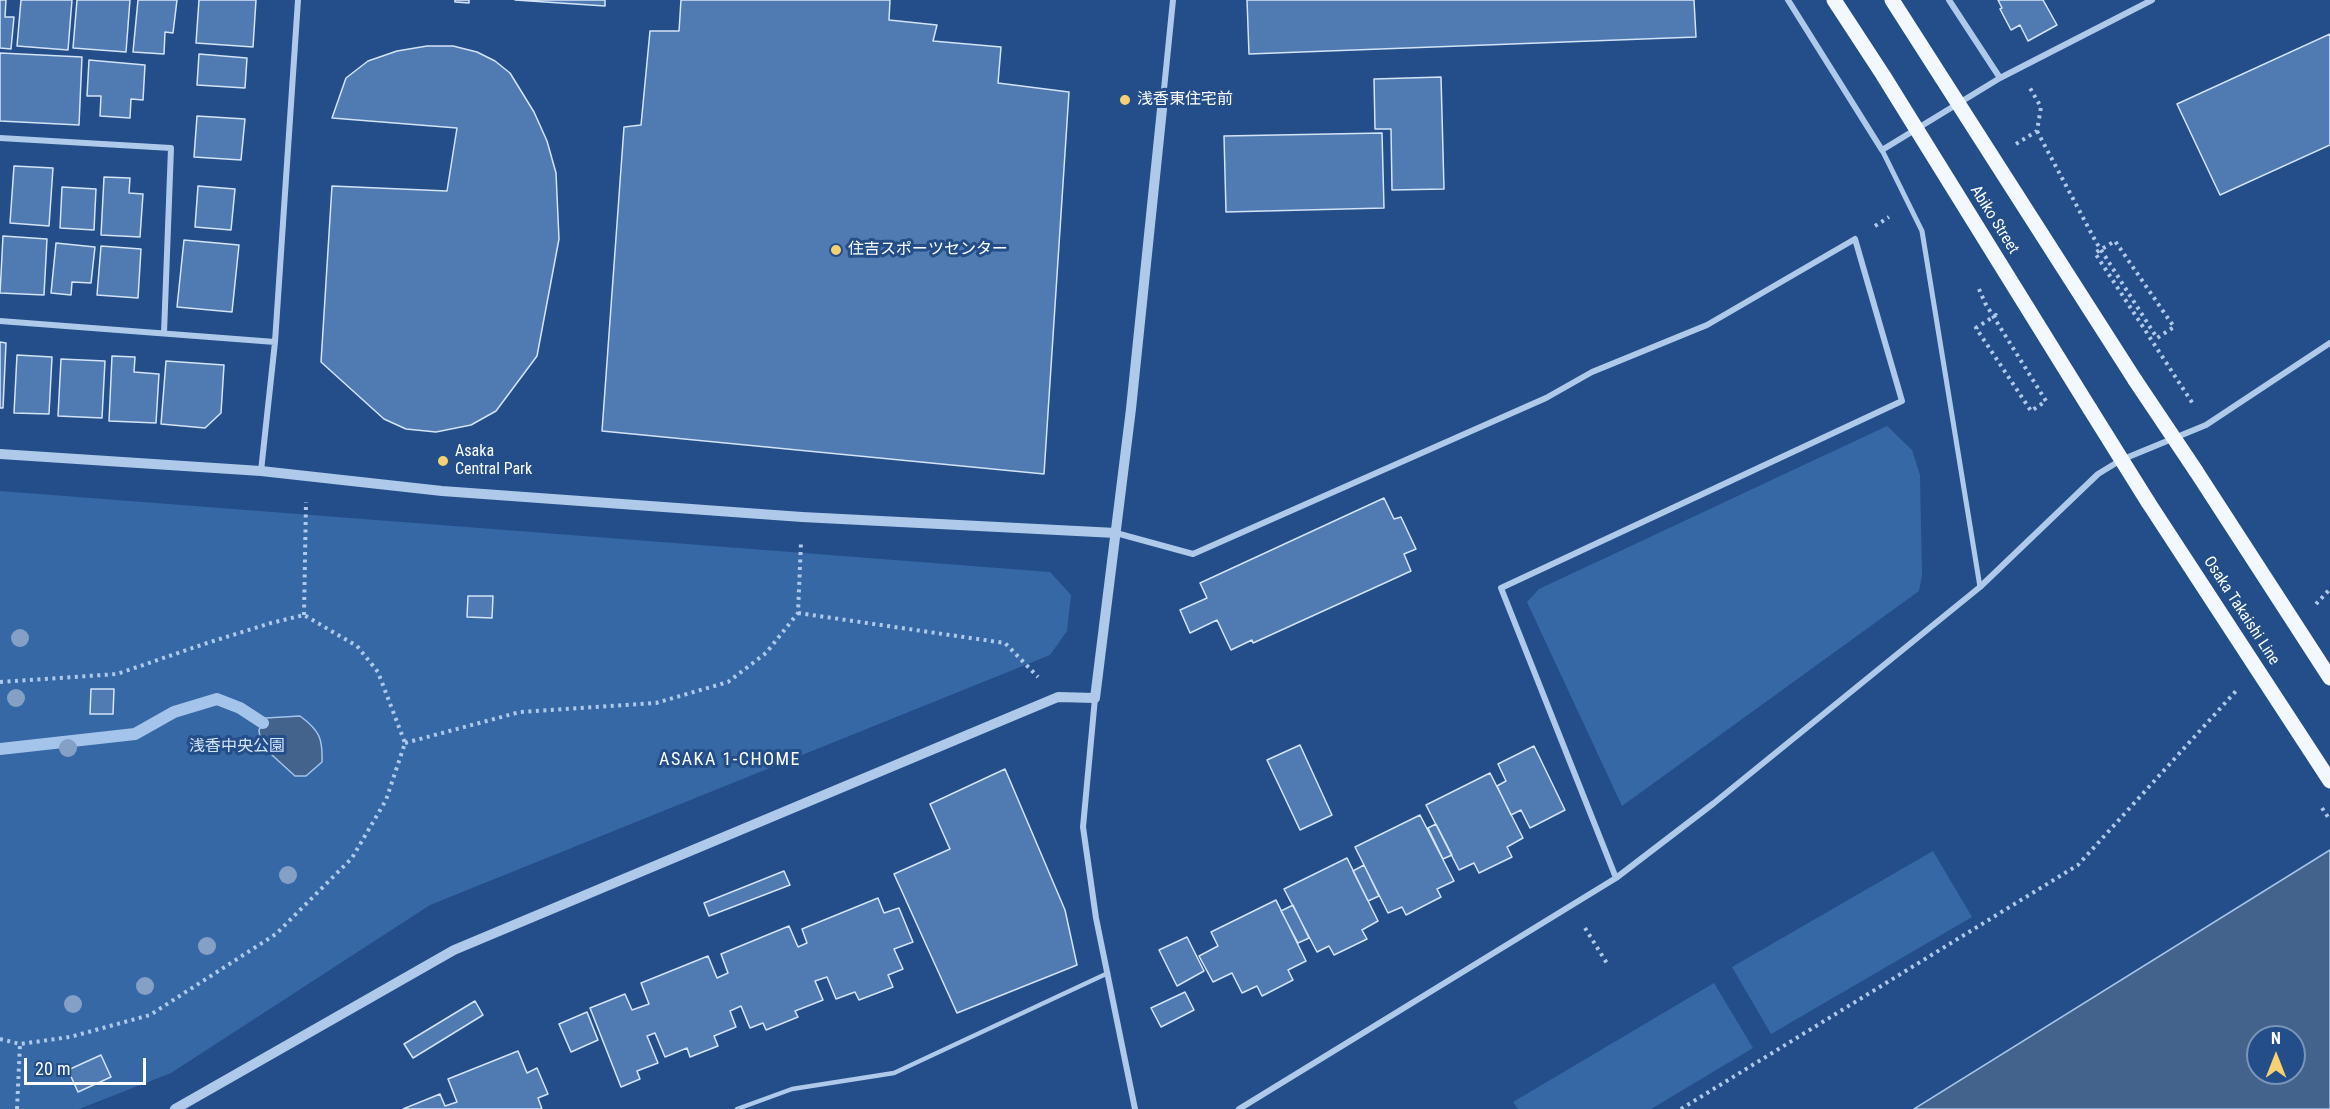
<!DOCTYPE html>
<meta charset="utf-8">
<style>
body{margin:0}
#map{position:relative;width:2330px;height:1109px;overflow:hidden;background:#234e89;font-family:"Roboto Condensed",sans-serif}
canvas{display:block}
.north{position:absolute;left:2246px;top:1025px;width:60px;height:60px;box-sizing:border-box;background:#234e89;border:2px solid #7b95b8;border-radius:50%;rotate:0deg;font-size:16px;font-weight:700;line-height:24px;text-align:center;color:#fff}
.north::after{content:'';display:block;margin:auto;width:21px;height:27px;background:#f5d172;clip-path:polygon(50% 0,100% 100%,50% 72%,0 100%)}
.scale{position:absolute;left:24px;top:1058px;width:122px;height:27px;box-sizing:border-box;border:3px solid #fff;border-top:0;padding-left:8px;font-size:18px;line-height:21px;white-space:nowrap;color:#fff;-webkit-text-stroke:4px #234e89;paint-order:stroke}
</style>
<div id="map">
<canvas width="2330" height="1109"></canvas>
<div class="north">N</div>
<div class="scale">20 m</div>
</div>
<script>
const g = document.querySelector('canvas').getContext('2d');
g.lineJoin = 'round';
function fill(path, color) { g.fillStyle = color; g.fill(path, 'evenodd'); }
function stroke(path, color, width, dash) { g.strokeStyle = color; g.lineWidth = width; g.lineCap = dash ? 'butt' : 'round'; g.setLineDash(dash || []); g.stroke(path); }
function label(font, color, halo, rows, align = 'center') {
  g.font = font + ' "Roboto Condensed","Noto Sans JP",sans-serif'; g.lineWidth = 6; g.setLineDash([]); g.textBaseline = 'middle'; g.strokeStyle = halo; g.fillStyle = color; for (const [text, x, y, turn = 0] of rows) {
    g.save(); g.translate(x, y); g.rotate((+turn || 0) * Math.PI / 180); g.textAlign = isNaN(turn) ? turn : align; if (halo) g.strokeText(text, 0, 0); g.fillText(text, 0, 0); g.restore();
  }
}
const green = new Path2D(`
 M1887,426L1912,450L1920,475L1922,575L1919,591L1622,806L1527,602L1539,589Z
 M0,491L1050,572L1071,595L1067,631L1050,655L430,905L171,1073L79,1109H0Z
 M1933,851L1972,917L1771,1034L1732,967Z
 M1714,983L1753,1048L1651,1109H1518L1513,1102Z`);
const water = new Path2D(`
 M300,716C319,730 323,738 322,762L306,776H295L261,745L259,730L266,718Z
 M2330,850V1109H1914ZM2258,1037H2294V1073H2258Z`);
const stream = new Path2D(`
 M0,749L135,734L174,712L217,699L240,708L263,723`);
const building = new Path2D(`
 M0,0H6L5,17H14L11,49L0,48Z
 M21,0H72L68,50L17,46Z
 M77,0H130L126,52L73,48Z
 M138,0H177L173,33L165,32L164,54L133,52Z
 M199,0H256L253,47L196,43Z
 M455,0H469V3L455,2Z
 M515,0H605V6Z
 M681,0H890L889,20L937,25L933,41L1001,47L998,83L1069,92L1044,474L602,431L624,127L641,125L650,31H679Z
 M1247,0H1694L1696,37L1249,54Z
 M1998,0H2043L2057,25L2028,41L2020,25L2011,30L2000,9L2002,8Z
 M2330,34V145L2220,195L2177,104Z
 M427,46H453L477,52L495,61L510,73L534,112L547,141L556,173L559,239L537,356L496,411L471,425L436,432L406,429L384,419L321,362L332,186L447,191L457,128L332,118L346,78L368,61L397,51Z
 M0,53L82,57L79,125L0,121Z
 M199,54L247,58L245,88L197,85Z
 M89,60L145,65L143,100L131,99L130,118L100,116L101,96H87Z
 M1441,77L1444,189L1392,190L1391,129H1375L1374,79Z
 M197,116L245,119L241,160L194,157Z
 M1382,133L1384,208L1226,212L1224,136Z
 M14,166L53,168L49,226L10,223Z
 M104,177L130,178L129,193L143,194L140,237L101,235Z
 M198,186L235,189L231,230L195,227Z
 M62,187L96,189L94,230L60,228Z
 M3,236L47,239L44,295L0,293Z
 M184,240L239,245L232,312L177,307Z
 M56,243L95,247L91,283L72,282L71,295L51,293Z
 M101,246L141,249L138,298L97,295Z
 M0,342L6,343L3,408H0Z
 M17,355L52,357L49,414L14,413Z
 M112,356L135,357L134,372L159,374L156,423L109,421Z
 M61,359L105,361L102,418L58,416Z
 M166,361L224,365L221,413L205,428L161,424Z
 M1384,498L1394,519L1401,517L1416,549L1404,554L1411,571L1253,643L1252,640L1231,650L1217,620L1190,633L1180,610L1207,598L1200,583Z
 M468,596H493L492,618L467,617Z
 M91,689H114L113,714H90Z
 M1300,745L1332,815L1300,830L1267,760Z
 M1534,746L1565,810L1530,828L1521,810L1511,815L1497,786L1506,781L1498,764Z
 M1005,769L1065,910L1077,965L957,1013L894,874L950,849L930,804Z
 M1490,773L1523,838L1507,847L1512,857L1479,873L1474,863L1459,870L1426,805Z
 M1420,815L1454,881L1437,889L1441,897L1406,915L1402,907L1388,913L1355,847Z
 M1436,824L1452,855L1443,859L1428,828Z
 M1347,858L1378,921L1362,930L1367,939L1334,955L1329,946L1317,952L1284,889Z
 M1364,865L1379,896L1368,901L1353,871Z
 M784,871L790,885L709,916L704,903Z
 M878,898L884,913L899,908L913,942L894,949L903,969L888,975L893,987L859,1000L855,992L836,999L827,977L815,981L823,1000L795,1011L798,1017L766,1030L763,1023L750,1028L741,1006L730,1011L736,1027L714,1036L718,1046L690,1057L687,1048L665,1057L655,1033L647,1036L658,1063L637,1071L640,1079L621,1087L590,1008L625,994L632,1010L649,1004L641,983L708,956L717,978L728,973L721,954L789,926L798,947L807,943L802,929Z
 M1276,900L1306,961L1288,970L1293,980L1262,996L1257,986L1242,993L1232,973L1213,982L1199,956L1218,946L1211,932Z
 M1293,905L1309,938L1298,943L1281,911Z
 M1187,937L1204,971L1177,986L1159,950Z
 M1185,992L1194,1010L1161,1027L1151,1008Z
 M475,1001L483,1015L413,1058L404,1044Z
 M587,1012L598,1040L571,1052L559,1024Z
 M518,1051L527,1073L537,1068L548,1094L538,1098L542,1109H403L440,1094L445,1106L457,1102L448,1079Z
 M101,1055L111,1077L78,1092L68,1070Z`);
const path = new Path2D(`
 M2037,131L2096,242L2157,338L2174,327L2115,241L2095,253L2193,404
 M2016,144L2037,131L2041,107L2030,88
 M1875,226L1889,217
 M1979,289L1985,303L2046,401L2031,411L1976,328L1996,315L1997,316
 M2316,604L2330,589
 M798,613L1005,643L1038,677
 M304,615L306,502
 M0,682L117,674L207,643L271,623L304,615L357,646L378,672L405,743L386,800L352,858L276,934L150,1015L70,1037L20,1044L0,1039
 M405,743L520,712L656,703L728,682L766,653L798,613L801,542
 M1585,928L1608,965
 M17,1109L20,1044
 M1681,1109L2078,865L2236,691`);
const service = new Path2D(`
 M737,1109L792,1089L894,1073L1108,973`);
const pedestrian = new Path2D(`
 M1882,150L1922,231L1980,587`);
const minor = new Path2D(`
 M1788,0L1882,150L2000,78L2152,0
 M1949,0L2000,78
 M1162,109L1173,0
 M0,138L171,148L164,333
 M0,321L275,342
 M261,471L275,342L298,0
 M1116,533L1193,554L1546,398L1592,372L1707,325L1855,239L1902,401L1501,588L1616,878
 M1095,698L1083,827L1096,918L1135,1109
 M1239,1109L1616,878L1714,803L1980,587L2098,474L2121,460L2206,425L2330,343`);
const tertiary = new Path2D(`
 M0,454L261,471L442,491L802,517L1116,533
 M175,1109L454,950L1058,697L1095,698L1131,409L1162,109`);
const primary = new Path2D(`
 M2135,380L2196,471
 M2090,409L2148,502`);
const pathBridge = new Path2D(`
 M2322,808L2330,820`);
const primaryBridge = new Path2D(`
 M1834,0L1883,75L2090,409
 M1892,0L2135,380
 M2196,471L2330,678
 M2148,502L2330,781`);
const trees = [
 [20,638],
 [16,698],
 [68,748],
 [288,875],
 [207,946],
 [145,986],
 [73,1004]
];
const markers = [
 [1125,100,6,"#f5d172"],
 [836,250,6,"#f5d172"],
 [443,461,6,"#f5d172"]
];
const poiNames = [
 ["浅香東住宅前",1137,100],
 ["住吉スポーツセンター",848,250],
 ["Asaka",455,452],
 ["Central Park",455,470]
];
const streetNames = [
 ["Abiko Street",1994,220,58],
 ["Osaka Takaishi Line",2241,611,57]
];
const parkNames = [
 ["浅香中央公園",237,747]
];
const neighbourhoodNames = [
 ["ASAKA 1-CHOME",730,760]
];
fill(green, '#3768a6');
fill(water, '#43628c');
stroke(water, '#a4c4eb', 1.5);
stroke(stream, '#a4c4eb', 12);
fill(building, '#507bb2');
stroke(building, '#d4e4f7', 1.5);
stroke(path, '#afc9ea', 4, [3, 4.5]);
stroke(service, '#afc9ea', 4.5);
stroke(pedestrian, '#afc9ea', 5);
stroke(minor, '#afc9ea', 6);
stroke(tertiary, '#afc9ea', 10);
stroke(primary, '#f3f7fe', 15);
stroke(pathBridge, '#afc9ea', 4, [3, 4.5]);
stroke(primaryBridge, '#f3f7fe', 15);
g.fillStyle = '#84a0c6';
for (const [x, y] of trees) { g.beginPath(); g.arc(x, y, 9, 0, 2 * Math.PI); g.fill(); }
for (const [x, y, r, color] of markers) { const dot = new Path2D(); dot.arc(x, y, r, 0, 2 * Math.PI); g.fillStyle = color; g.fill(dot); stroke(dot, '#234e89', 2); }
label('16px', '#fff', '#234e89', poiNames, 'left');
label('16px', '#fff', '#234e89', streetNames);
label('16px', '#d4e4f7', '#234e89', parkNames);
g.letterSpacing = '1.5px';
label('18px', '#fff', '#234e89', neighbourhoodNames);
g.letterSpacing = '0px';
</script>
